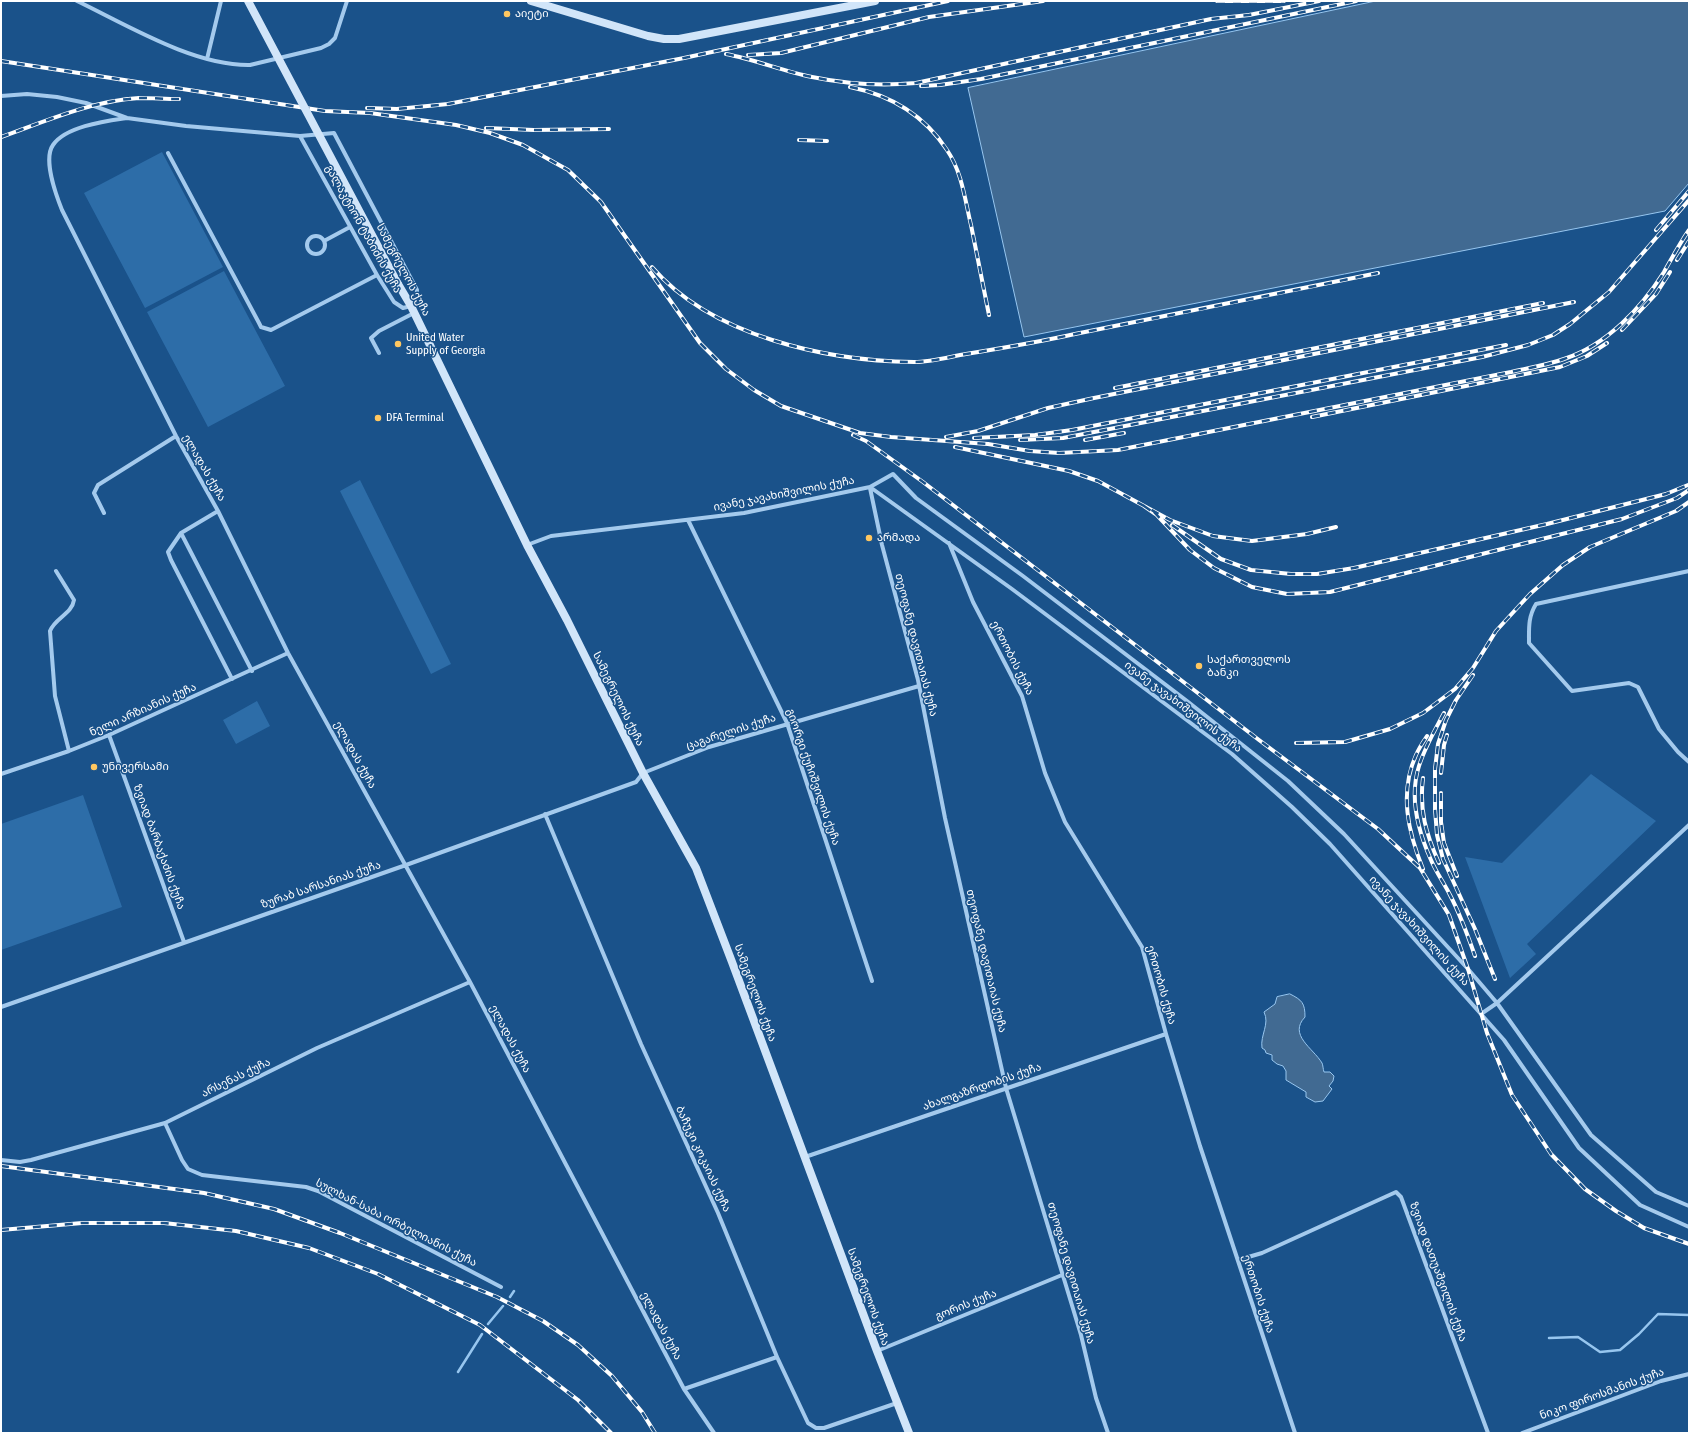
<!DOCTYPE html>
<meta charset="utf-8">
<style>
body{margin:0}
#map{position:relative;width:1690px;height:1434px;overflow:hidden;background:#1a528a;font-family:"Fira Sans Condensed",sans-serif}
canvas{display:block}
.frame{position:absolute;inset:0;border:2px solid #fff;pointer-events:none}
</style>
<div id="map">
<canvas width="1690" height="1434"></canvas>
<div class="frame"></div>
</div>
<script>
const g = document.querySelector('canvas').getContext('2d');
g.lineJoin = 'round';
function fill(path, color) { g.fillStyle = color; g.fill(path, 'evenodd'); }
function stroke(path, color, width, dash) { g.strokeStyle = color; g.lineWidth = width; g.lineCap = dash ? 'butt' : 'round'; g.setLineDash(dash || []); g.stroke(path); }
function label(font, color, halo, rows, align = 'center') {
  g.font = font + ' "Fira Sans Condensed","Noto Sans Georgian",sans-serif'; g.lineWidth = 3; g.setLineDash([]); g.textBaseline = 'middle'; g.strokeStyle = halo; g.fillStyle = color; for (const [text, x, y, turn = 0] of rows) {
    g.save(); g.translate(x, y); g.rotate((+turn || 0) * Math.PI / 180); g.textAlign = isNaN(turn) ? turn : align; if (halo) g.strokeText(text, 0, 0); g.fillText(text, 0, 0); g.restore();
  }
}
const green = new Path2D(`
 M162,152L223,267L145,308L84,193Z
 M224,271L285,386L208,427L147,312Z
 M360,480L451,664L431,674L340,491Z
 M257,701L270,726L236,744L223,720Z
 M1591,774L1656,821L1527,944L1536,954L1510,978L1465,857L1502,863Z
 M83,795L122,907L1,950V824Z`);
const water = new Path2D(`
 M1376,1H1689V183L1665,211L1024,337L968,88Z
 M1290,994C1302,1000 1305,1003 1305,1017C1288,1035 1313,1048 1322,1063C1323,1065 1323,1069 1324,1072H1330L1334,1076L1333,1081L1329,1086L1332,1089L1323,1101L1315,1102L1306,1097V1092L1286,1080V1071L1283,1066L1277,1064L1272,1060V1055L1266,1053L1265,1050L1262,1048C1260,1035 1270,1024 1264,1012L1275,1004L1277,997Z`);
const stream = new Path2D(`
 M510,1297L514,1291
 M488,1324L503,1306
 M1549,1338L1578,1337L1600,1352L1620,1350L1639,1334L1658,1314L1689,1315
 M458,1372L482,1334`);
const street = new Path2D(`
 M77,1C127,25 194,66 250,65L321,48L329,44L335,38L347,1
 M207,59L221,1
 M1,96L27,94L57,97L86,103L127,118L186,126L300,136L334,133L417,290L416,301L411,306L403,308L394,302L377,275L300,136
 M127,118C107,121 66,126 53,145C43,159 56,195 62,210L176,436L218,511L288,653L470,982L684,1389L714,1433
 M168,153L259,323L261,327L271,330L377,275
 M307 245a9 9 0 1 1 18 0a9 9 0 1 1-18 0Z
 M324,241L350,227
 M379,353L371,338L379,331L414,313
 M870,487L1012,589L1232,754L1292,807L1330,844L1504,1040L1579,1148L1640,1205L1689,1227
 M870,488L882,545L918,680L945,818L1006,1088L1081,1335L1096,1398L1108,1433
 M218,511L181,533L168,552L171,560L232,679
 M104,513L94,493L98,485L176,436
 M688,520L787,723L872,981
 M181,533L252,671
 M949,543L973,602L1022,696L1045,773L1065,822L1142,947L1166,1034L1200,1146L1295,1433
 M527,545L551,536L744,513L870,487L893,474L916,498L1023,576L1187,701L1288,781L1344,834L1468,969L1497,1003L1591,1135L1656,1192L1689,1206
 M56,571L74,600C72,614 55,618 50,631L55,696L69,751
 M1689,571L1536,604C1528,617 1529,628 1529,643L1572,691L1629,683L1638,687L1659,729L1678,752L1689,762
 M109,735L184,942
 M1,774L69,751L109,735L288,653
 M545,814L641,1044L718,1213L777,1357L808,1423L816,1428H824L897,1403
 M1,1007L406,865L636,782L643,773L709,747L919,686
 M1481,1014L1497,1003L1689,825
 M165,1123L182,1160L188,1169L202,1175L306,1187L318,1191L501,1287
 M805,1157L1166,1034
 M1,1160L20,1162L31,1160L165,1123L317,1048L470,982
 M1238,1260L1262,1253L1396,1192L1401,1197L1488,1433
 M877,1351L1062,1275
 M684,1389L777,1357
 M1522,1433L1661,1381L1689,1374`);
const secondary = new Path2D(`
 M531,1L648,36L664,39H679L875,1
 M398,284L411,306L527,545L567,620L643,773L696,868L732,962L877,1351L909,1433`);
const rail = new Path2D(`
 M1217,1H1284
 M726,54C756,60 783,71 812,77C846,84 882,86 916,83L1211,19L1249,15L1319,1
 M748,55L781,53L929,17L1043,1
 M1,61L325,111L370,113L456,125L490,133L523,145L568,170L601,202L700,343L726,369L754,390L781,406L860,433L891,437L988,444L1030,451L1059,453L1118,450L1511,372C1529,368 1547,365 1564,359C1607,345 1641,308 1664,272C1672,258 1680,243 1689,230
 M921,86L940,85L981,79L1356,1
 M850,87C890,95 924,115 947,150C962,172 965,200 971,225C977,255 983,285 989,315
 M367,108L397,109L448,104L684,58L948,1
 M486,128L534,130L609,129
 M1,137C46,121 91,101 139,98C152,98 166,99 179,99
 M799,140L827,141
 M1656,230L1689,191
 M1677,260L1689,241
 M652,267C711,336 826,361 914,362C931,362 949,357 966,354C1003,348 1039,342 1075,334C1176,314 1277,294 1378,273
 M1622,330L1656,294L1670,272
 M1115,388L1543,303
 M1312,417L1560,367L1587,356L1607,343
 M853,435L866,441L923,482L1259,740L1378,829L1420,868L1449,915L1468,969L1487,1033L1512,1095L1551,1154L1585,1189L1616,1211L1644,1228L1689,1244
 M946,437L978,431L1048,408L1094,398L1574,302
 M974,438L1035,435L1072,430L1506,345
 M1020,440L1063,438L1482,357L1528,345L1553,335L1570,324L1609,292L1689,200
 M1085,440L1124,433
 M955,447L1069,471L1098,481L1170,520L1213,536L1252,541L1307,534L1336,527
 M1144,506L1157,515
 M1154,512L1190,550L1214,568L1252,587L1287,594L1330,592L1622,519L1677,498L1689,490
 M1172,525L1221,559L1251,570L1291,574H1317L1354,568L1547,524L1666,494L1688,485
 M1473,675L1456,700L1446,720L1438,744L1435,769V809L1437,835L1443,859L1475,929L1495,979
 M1444,713C1435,730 1425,747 1419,766C1409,797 1418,831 1431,860C1436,872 1444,883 1450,895C1460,914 1468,936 1475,956
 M1296,743L1345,742L1390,729L1423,713L1455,689L1473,668L1496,631L1507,619L1530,594L1563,565L1590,547L1676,511L1689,502
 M1441,773L1444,745L1447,735
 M1423,778C1419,810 1426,834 1439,863
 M1441,793V822L1444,843L1457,876
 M1423,869C1408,832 1399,793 1416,755C1419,748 1423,742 1427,736
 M1,1166L204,1193L274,1209L340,1233L497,1297L543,1321L578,1345L612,1376L642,1412L655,1433
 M1,1230L82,1223H164L236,1231L309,1248L378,1274L480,1325L578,1400L611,1433`);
const secondaryBridge = new Path2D(`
 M248,1L398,284`);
const markers = [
 [507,14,4,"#ffc760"],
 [398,344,4,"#ffc760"],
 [378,418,4,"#ffc760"],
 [869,538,4,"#ffc760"],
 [1199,666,4,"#ffc760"],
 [94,767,4,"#ffc760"]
];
const poiNames = [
 ["აიეტი",515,14],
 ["United Water",406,338],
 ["Supply of Georgia",406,351],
 ["DFA Terminal",386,418],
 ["არმადა",877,538],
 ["საქართველოს",1207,660],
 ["ბანკი",1207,673],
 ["უნივერსამი",102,767]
];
const streetNames = [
 ["გალაკტიონ ტაბიძის ქუჩა",363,229,61],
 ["სამეგრელოს ქუჩა",403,270,62],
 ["ელადას ქუჩა",204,468,60],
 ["ივანე ჯავახიშვილის ქუჩა",784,494,-11],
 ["თეოფანე დავითაიას ქუჩა",916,645,76],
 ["ერთობის ქუჩა",1012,658,63],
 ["სამეგრელოს ქუჩა",618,699,64],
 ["ივანე ჯავახიშვილის ქუჩა",1183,707,37],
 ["ნელი არზიანის ქუჩა",143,710,-24],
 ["ცაგარელის ქუჩა",731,732,-18],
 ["ელადას ქუჩა",355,755,61],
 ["გიორგი ქუჩიშვილის ქუჩა",813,777,71],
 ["ზვიად ბარბაქაძის ქუჩა",159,847,70],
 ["ზურაბ სარსანიას ქუჩა",321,885,-19],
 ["ივანე ჯავახიშვილის ქუჩა",1419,931,48],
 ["თეოფანე დავითაიას ქუჩა",986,961,77],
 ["ერთობის ქუჩა",1161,985,74],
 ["სამეგრელოს ქუჩა",755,993,70],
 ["ელადას ქუჩა",510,1039,62],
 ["არსენას ქუჩა",236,1078,-26],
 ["ახალგაზრდობის ქუჩა",982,1087,-19],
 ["ბაჩუკი კოკაიას ქუჩა",703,1159,65],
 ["სულხან-საბა ორბელიანის ქუჩა",396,1223,27],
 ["ზვიად დათუაშვილის ქუჩა",1438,1272,70],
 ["თეოფანე დავითაიას ქუჩა",1071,1273,74],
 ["ერთობის ქუჩა",1258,1294,72],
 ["სამეგრელოს ქუჩა",868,1297,70],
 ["გორის ქუჩა",966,1305,-22],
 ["ელადას ქუჩა",661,1326,62],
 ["ნიკო ფიროსმანის ქუჩა",1602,1394,-20]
];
fill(green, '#2d6da8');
fill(water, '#416a92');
stroke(water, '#97c6ef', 1);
stroke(stream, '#97c6ef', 2.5);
stroke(street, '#a4caed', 4);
stroke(secondary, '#d1e5f9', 8);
stroke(rail, '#fff', 4);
stroke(rail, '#1a528a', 2.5, [8]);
stroke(secondaryBridge, '#d1e5f9', 8);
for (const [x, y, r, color] of markers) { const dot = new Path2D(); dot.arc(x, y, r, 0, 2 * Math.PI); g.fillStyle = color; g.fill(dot); stroke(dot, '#1a528a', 1.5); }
label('11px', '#fff', '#1a528a', poiNames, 'left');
label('11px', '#fff', '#1a528a', streetNames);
</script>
